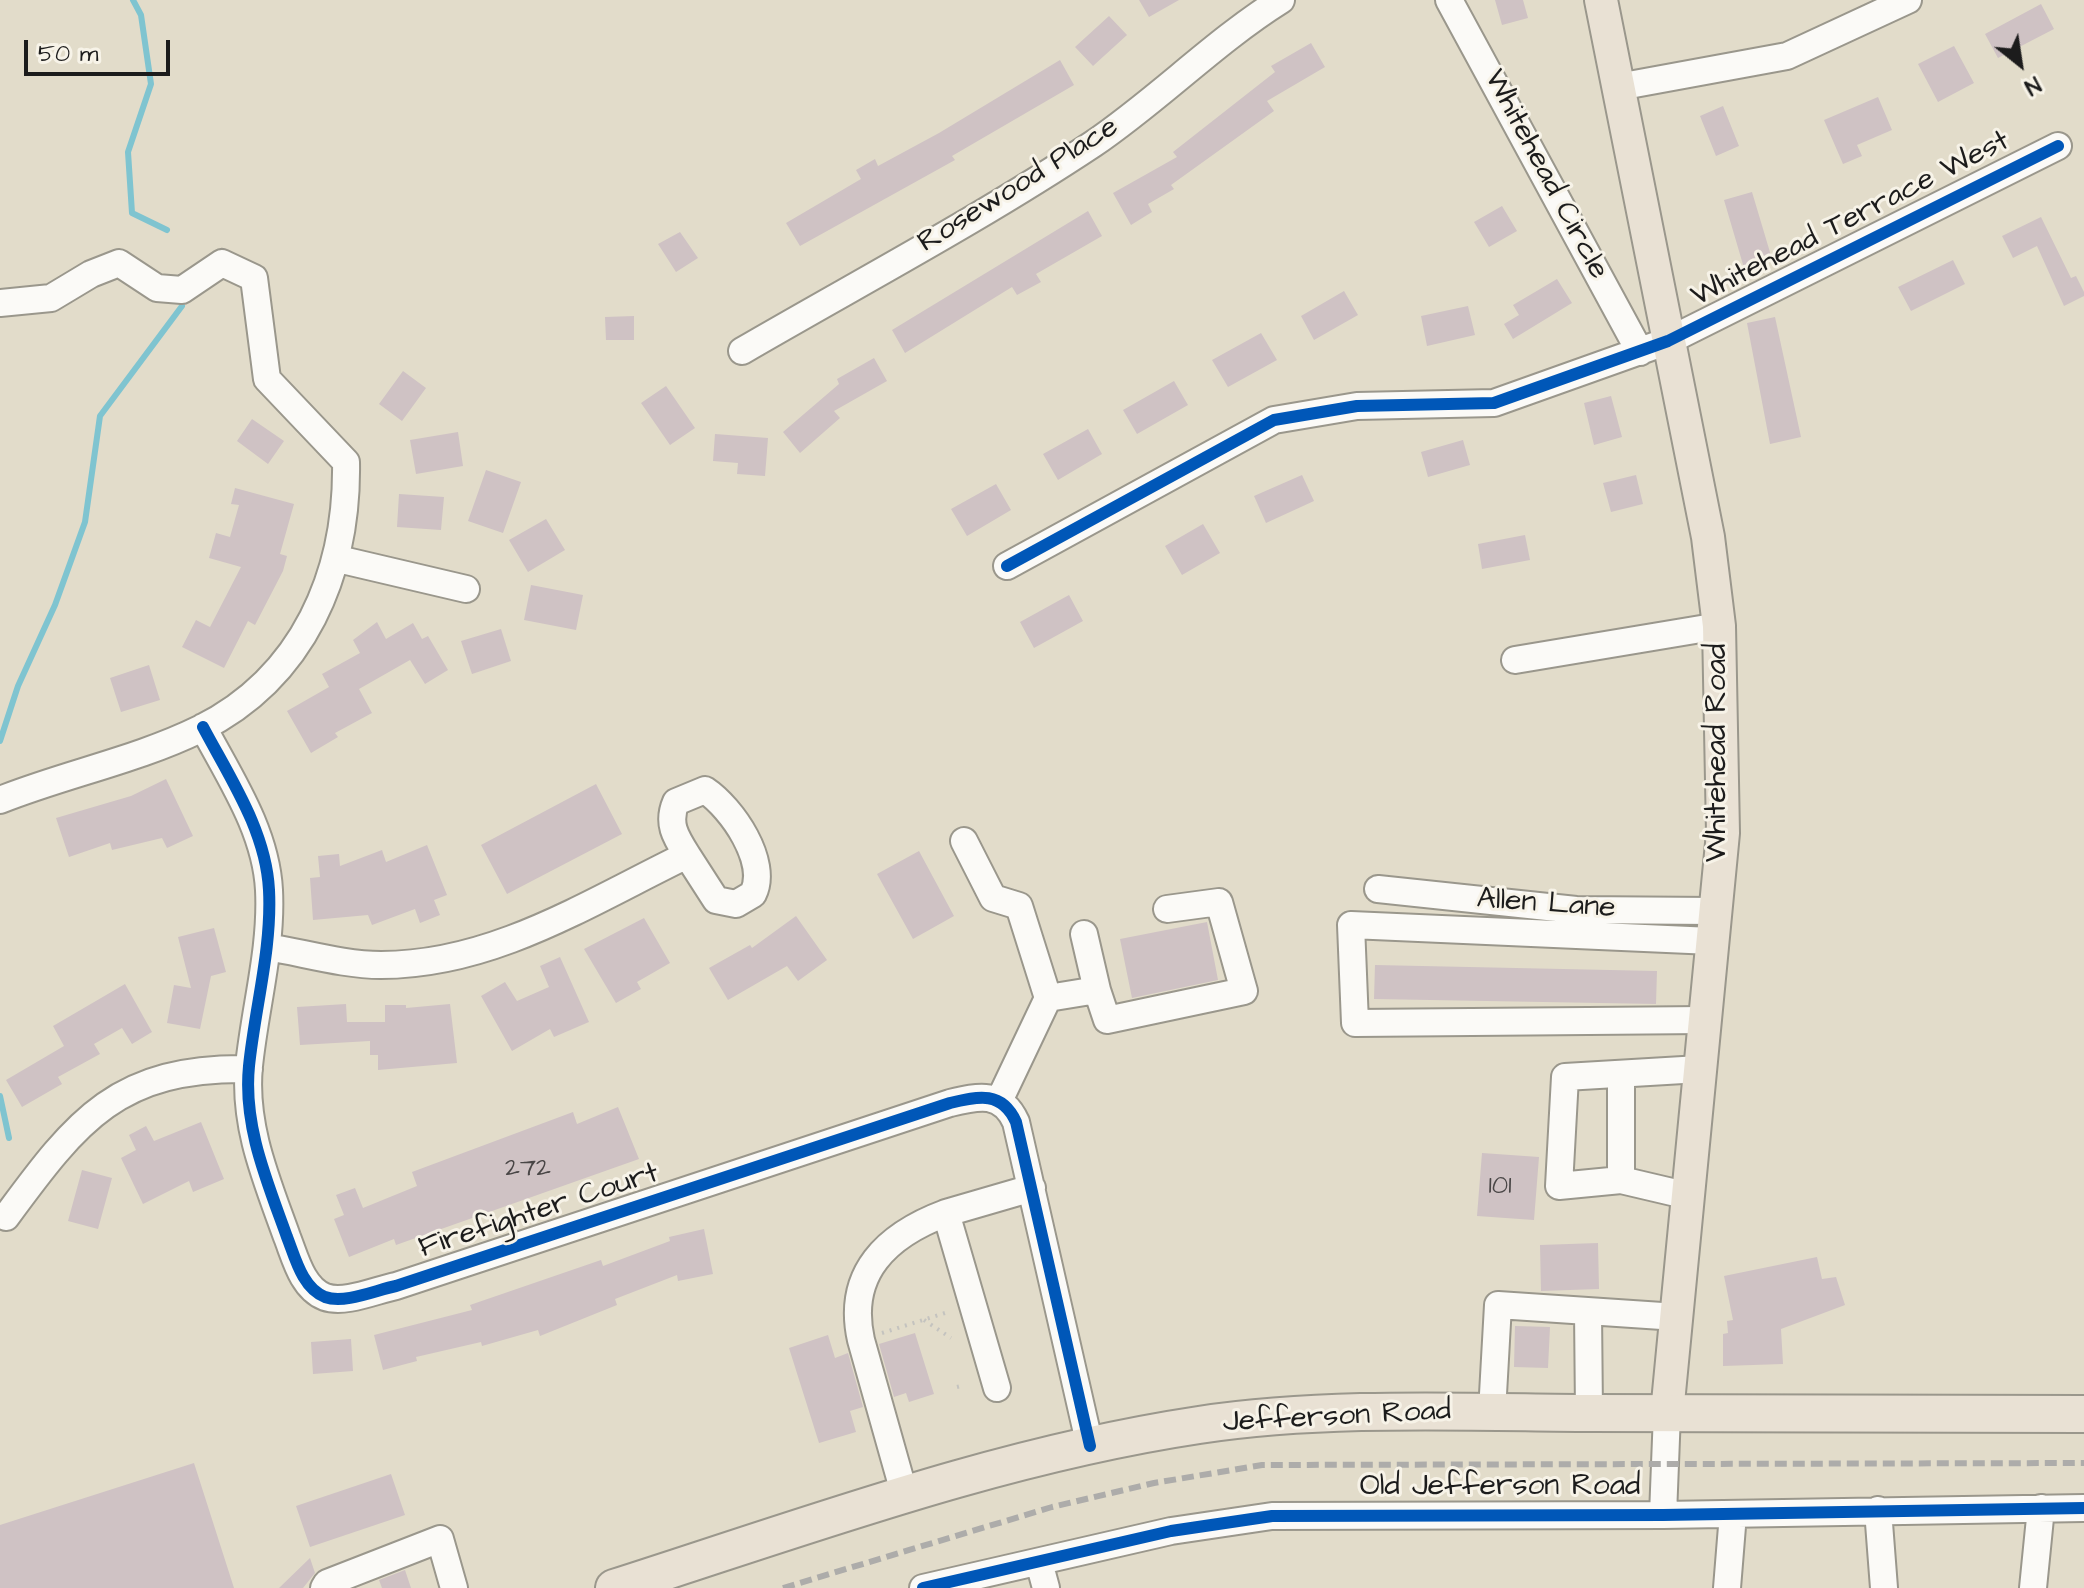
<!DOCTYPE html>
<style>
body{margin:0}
#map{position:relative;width:2084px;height:1588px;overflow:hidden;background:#e2dcca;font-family:"Architects Daughter",sans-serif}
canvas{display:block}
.north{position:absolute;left:1980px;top:24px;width:80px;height:80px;-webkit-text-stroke:6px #f7f3e8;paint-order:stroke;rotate:150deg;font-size:22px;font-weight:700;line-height:32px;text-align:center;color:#1c1c1c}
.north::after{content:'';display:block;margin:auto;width:28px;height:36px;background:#1c1c1c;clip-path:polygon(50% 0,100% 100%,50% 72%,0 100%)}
.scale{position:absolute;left:24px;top:40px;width:146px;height:36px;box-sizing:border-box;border:4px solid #1c1c1c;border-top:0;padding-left:10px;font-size:24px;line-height:28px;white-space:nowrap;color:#1c1c1c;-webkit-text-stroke:6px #f7f3e8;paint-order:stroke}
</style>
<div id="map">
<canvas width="2084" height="1588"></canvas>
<div class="north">N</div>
<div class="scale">50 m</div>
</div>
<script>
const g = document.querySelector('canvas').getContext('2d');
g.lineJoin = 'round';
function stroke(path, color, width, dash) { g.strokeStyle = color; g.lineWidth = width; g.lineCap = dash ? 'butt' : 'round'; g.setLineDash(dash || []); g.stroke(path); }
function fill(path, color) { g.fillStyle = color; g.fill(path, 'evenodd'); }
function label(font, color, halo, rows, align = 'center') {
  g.font = font + ' "Architects Daughter",sans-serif'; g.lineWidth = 6; g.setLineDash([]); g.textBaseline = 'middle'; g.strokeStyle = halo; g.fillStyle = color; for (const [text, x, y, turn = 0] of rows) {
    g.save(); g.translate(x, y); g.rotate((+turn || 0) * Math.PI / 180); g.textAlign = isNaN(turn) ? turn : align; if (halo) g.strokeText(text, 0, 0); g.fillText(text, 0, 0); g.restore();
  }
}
const stream = new Path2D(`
 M133,0L141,15L151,84L128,152L132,213L167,230
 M0,741L18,686L55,605L85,522L100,416L182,306
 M0,1096L9,1138`);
const building = new Path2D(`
 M1139,0H1179L1149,17Z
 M1495,0H1523L1528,18L1502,25Z
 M2041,4L2054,29L1998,58L1985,34Z
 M1109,16L1127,35L1093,66L1075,47Z
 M1311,43L1325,67L1267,101L1274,111L1171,185L1174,189L1148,204L1152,212L1131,225L1113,193L1177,157L1173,152L1275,72L1271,66Z
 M1954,46L1974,83L1938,102L1918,64Z
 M1060,60L1074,85L952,156L955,160L800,246L786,223L861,179L856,170L875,159L878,166L939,133Z
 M1878,97L1892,130L1857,145L1862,156L1843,164L1824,120Z
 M1723,106L1739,146L1716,156L1700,116Z
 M1752,192L1772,259L1744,268L1724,200Z
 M1502,206L1517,231L1489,247L1474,222Z
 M1088,211L1102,236L1036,274L1041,282L1017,295L1012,287L905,353L892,330Z
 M2041,217L2071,278L2076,276L2084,292V296L2064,306L2037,246L2013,258L2002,236Z
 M680,232L698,258L676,272L658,244Z
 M1953,260L1965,284L1911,311L1898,287Z
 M1557,279L1572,303L1513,339L1504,324L1519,315L1513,305Z
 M1344,291L1358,315L1314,340L1301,316Z
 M1468,306L1475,335L1427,346L1421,316Z
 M634,316V340H606L605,317Z
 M1775,317L1801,437L1770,444L1747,323Z
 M1261,333L1277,360L1228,387L1212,360Z
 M874,358L887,381L834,411L840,418L800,453L783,432L839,384L837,379Z
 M403,371L426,388L402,421L379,404Z
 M1174,381L1188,405L1137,434L1123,410Z
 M666,386L695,428L670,445L641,403Z
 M1611,396L1622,437L1594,445L1584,403Z
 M252,419L284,441L268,464L237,441Z
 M1088,429L1102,454L1058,480L1043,454Z
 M458,432L463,466L416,474L410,440Z
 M715,434L768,438L765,476L737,474L738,463L713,461Z
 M1463,440L1470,465L1428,477L1421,452Z
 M486,470L521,482L503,533L468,521Z
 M1302,475L1314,501L1266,523L1254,496Z
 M1636,475L1643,504L1611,512L1603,483Z
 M996,484L1011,510L967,536L951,509Z
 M235,488L294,504L280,554L287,556L283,571L255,625L248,621L224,668L182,647L196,620L210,627L241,567L209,558L216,533L230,537L239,505L231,504Z
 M399,494L444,497L441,530L397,527Z
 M546,519L565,550L528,572L509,540Z
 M1203,524L1220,553L1182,575L1165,546Z
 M1525,535L1530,560L1482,569L1478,544Z
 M531,585L583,595L576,630L524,620Z
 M1069,595L1083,621L1034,648L1020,622Z
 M377,622L386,639L413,623L422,639L428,636L448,670L425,684L410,660L359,689L372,713L335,733L338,737L311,753L287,711L329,687L322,674L360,653L353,640Z
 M501,629L511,661L472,674L461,641Z
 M149,665L160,700L121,712L110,678Z
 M166,779L193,836L167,848L162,838L112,850L110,843L69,857L56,818L131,796Z
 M596,784L622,834L507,894L481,845Z
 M427,845L447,895L434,900L440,915L420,923L415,909L372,925L368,915L313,920L310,878L320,877L318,856L339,854L340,866L382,850L386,862Z
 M919,851L954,916L913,939L877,874Z
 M796,916L827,960L798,981L787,966L728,1000L709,968L750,945L752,948Z
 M644,918L670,963L637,982L641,989L616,1003L584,949Z
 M1207,922L1218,980L1132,998L1120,939Z
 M214,928L226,972L211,976L200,1029L167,1023L174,985L191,988L178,937Z
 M560,957L589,1022L554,1037L550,1029L512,1051L481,996L505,982L517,1001L549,987L540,966Z
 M1375,965L1657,971L1656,1004L1374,999Z
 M125,984L152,1032L132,1044L122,1028L94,1044L100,1054L58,1077L62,1084L22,1107L6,1080L64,1046L53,1026Z
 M346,1004L347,1022H385V1005H406V1008L450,1004L457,1063L378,1070V1055H370V1041L300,1045L297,1007Z
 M618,1107L639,1159L396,1245L394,1239L349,1257L334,1219L344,1215L336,1195L355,1188L363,1208L417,1186L412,1172L573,1112L577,1124Z
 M201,1122L224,1179L193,1192L189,1181L143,1204L121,1158L136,1150L129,1135L146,1126L154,1141Z
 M1482,1153L1539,1157L1534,1220L1477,1216Z
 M82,1170L112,1178L98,1229L68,1221Z
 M704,1229L713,1274L678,1281L677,1275L615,1299L617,1305L540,1336L538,1330L482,1346L481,1342L416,1357L417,1361L383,1370L374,1335L472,1310L470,1305L601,1260L603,1266L670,1241L669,1237Z
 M1598,1243L1599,1289L1541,1291L1540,1245Z
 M1817,1257L1822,1279L1836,1277L1845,1305L1781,1329L1783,1364L1723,1366V1334L1728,1333L1727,1321L1733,1320L1724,1276Z
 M1515,1326L1550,1327L1548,1368L1514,1367Z
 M915,1333L934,1394L909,1402L906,1393L894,1397L879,1344Z
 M828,1335L835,1358L848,1353L863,1407L850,1411L856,1432L819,1443L789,1348Z
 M351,1339L353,1371L313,1374L311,1342Z
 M194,1463L234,1588H0V1525Z
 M391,1474L405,1515L310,1547L296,1506Z
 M310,1558L315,1573L303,1588H279Z
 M405,1570L411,1588H382L379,1580Z`);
const path = new Path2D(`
 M924,1320L951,1338
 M882,1333L945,1313
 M957,1387L961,1386`);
const minor = new Path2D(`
 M1449,0L1640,352
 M1618,87L1787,56L1908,0
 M0,303L51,298L91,274L119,263L157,288L182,290L222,263L254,278L267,379L346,462C348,573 304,677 200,729C137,760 65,774 0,800
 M742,351C859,283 980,219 1093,144C1158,100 1214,42 1281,0
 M338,559L466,589
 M1007,566L1274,420L1357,406L1494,403L1668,341L2058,146
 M1515,660L1719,626
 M203,727C230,778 266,831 269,890C272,949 255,1007 249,1066C243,1126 267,1181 287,1237C295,1257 302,1288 325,1297C345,1304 376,1290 396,1286L950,1103C979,1096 1002,1091 1016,1122L1090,1446
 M964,841L993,898L1019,906L1048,998L1000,1099
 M1378,889L1576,910L1715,911
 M1084,934L1097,990
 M267,947C304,953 344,965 381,965C493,965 588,903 687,855L716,900L736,904L753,894C769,862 732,808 705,790L676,802C667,823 675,836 687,855
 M1048,998L1097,990L1107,1020L1244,991L1219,902L1167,909
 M1705,1020L1355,1023L1351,925L1712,941
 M1621,1074V1180L1689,1196
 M1621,1180L1559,1186L1565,1077L1700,1069
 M6,1217C78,1119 118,1067 249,1069
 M1588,1311L1589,1413
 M997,1388L946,1213L1032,1188
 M1492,1412L1498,1305L1677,1317
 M905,1496L861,1340C846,1273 887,1235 946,1213
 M1878,1510L1884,1588
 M1663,1515L1667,1413
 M1039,1562L1046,1588
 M324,1588L327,1583L440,1539L454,1588
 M923,1588L1171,1531L1272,1516L1663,1515L2084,1508
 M1727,1588L1733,1514
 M2033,1588L2041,1508`);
const major = new Path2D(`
 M1601,0L1708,537L1719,626L1723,833L1667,1413`);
const highway = new Path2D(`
 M614,1588C805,1527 999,1455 1199,1425C1325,1406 1461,1412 1589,1413C1754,1414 1919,1414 2084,1414`);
const rail = new Path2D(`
 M783,1588L1052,1507L1154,1483L1262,1465L2084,1463`);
const cycleway = new Path2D(`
 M1007,566L1274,420L1357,406L1494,403L1668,341L2058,146
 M203,727C230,778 266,831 269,890C272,949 255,1007 249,1066C243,1126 267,1181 287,1237C295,1257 302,1288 325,1297C345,1304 376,1290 396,1286L950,1103C979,1096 1002,1091 1016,1122L1090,1446
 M923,1588L1171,1531L1272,1516L1663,1515L2084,1508`);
const numberNames = [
 ["272",528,1170],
 ["101",1500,1188]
];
const streetNames = [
 ["Whitehead Circle",1545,175,62],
 ["Rosewood Place",1019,186,-32],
 ["Whitehead Terrace West",1851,220,-27],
 ["Whitehead Road",1719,753,-90],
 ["Allen Lane",1546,905,4],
 ["Firefighter Court",539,1212,-18],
 ["Jefferson Road",1337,1418,-3],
 ["Old Jefferson Road",1500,1488]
];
stroke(stream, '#7fc4d0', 6);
fill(building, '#cfc2c4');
stroke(minor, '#9a978c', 30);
stroke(major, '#9a978c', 36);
stroke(highway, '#9a978c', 40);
stroke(path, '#c4c3bf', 4, [2, 6]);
stroke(minor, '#fbfaf7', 26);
stroke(major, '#e9e1d4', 32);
stroke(highway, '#e9e1d4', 36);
stroke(rail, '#adacaa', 6, [12, 6]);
stroke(cycleway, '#0057b8', 12);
label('26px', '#494646', null, numberNames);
label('30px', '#1c1c1c', '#f7f3e8', streetNames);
</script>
